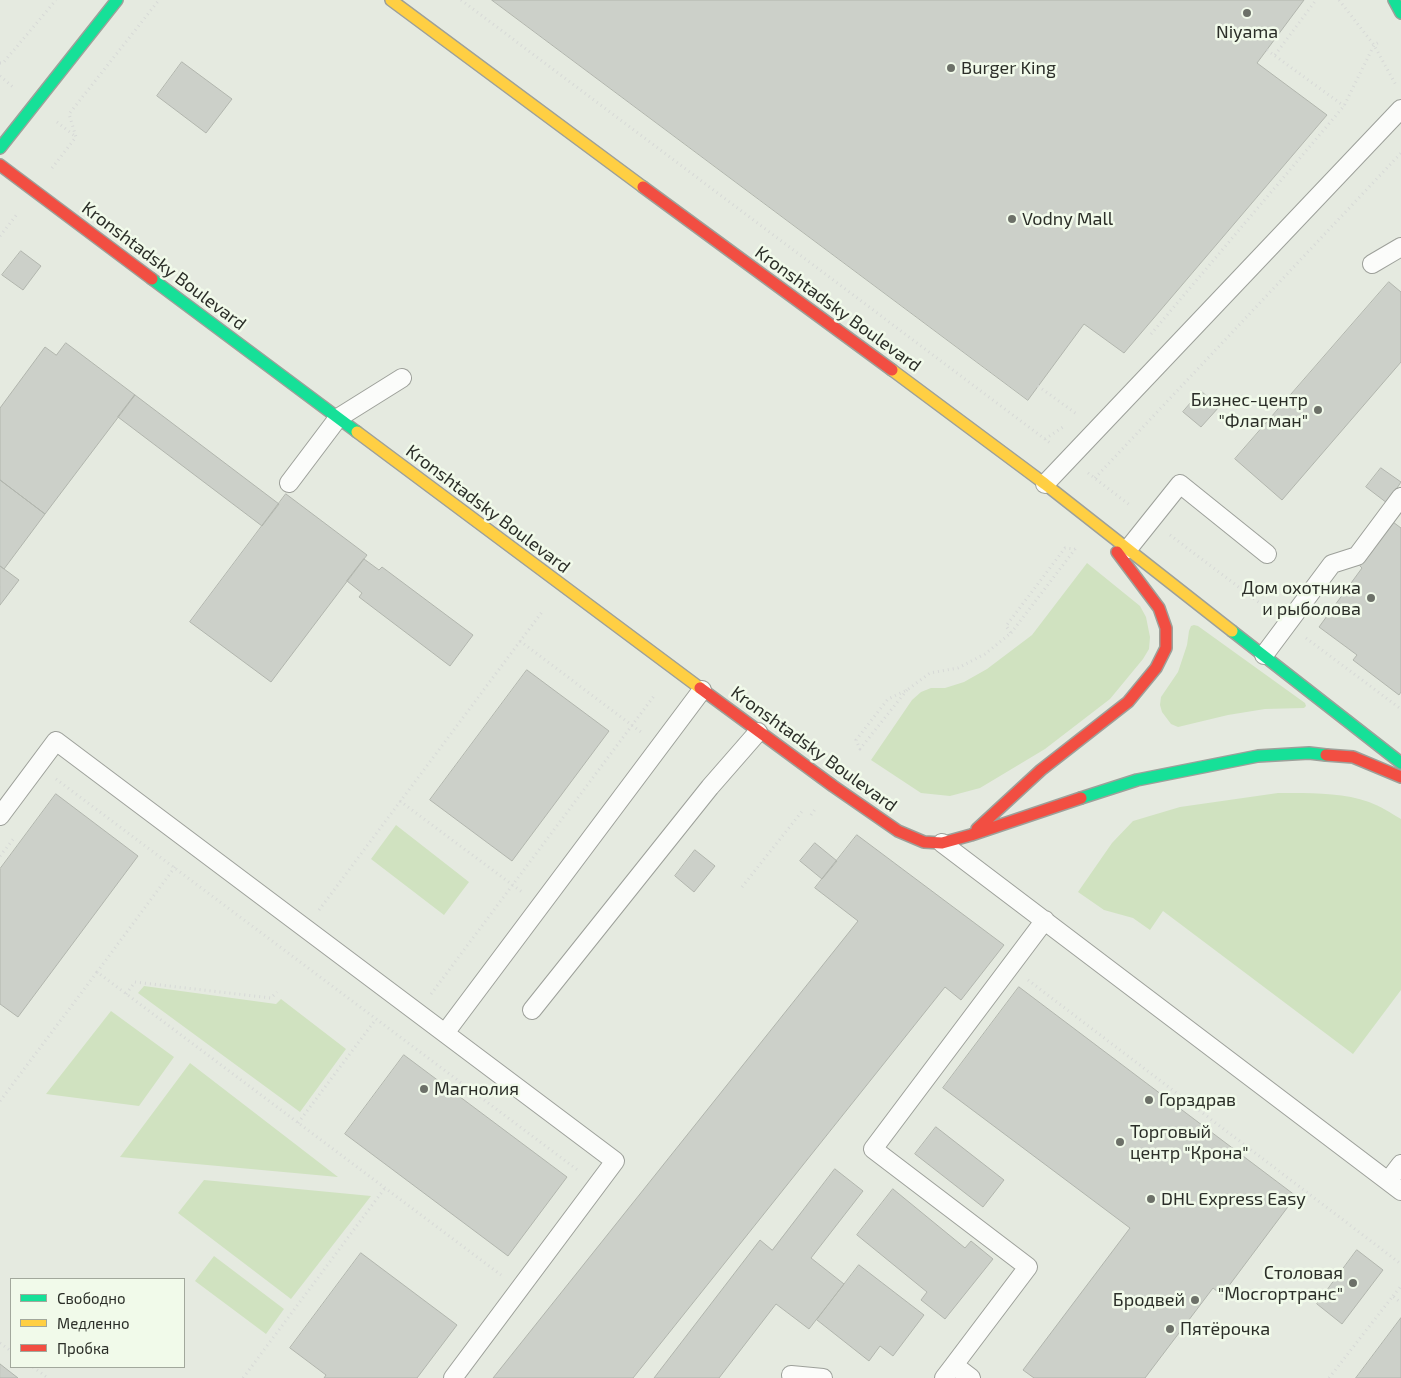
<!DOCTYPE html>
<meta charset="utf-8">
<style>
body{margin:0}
#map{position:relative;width:1401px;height:1378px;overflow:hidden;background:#e5eae0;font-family:"Exo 2",sans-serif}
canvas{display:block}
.legend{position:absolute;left:10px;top:1278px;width:175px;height:90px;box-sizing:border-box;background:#f1faea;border:1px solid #a2a89c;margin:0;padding:6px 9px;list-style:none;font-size:15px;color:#2b2e28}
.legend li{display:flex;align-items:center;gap:10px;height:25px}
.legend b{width:25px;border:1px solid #a2a89c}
</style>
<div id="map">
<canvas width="1401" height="1378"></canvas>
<ul class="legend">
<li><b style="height:6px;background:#16e098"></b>Свободно</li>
<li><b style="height:6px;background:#ffcf43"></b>Медленно</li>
<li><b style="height:6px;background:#f24e42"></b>Пробка</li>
</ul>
</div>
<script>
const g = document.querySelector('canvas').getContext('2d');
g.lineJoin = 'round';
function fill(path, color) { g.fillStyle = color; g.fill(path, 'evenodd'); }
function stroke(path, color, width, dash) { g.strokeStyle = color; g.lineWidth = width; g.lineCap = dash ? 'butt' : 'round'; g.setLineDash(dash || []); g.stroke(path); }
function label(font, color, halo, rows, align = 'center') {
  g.font = font + ' "Exo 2",sans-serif'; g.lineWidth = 5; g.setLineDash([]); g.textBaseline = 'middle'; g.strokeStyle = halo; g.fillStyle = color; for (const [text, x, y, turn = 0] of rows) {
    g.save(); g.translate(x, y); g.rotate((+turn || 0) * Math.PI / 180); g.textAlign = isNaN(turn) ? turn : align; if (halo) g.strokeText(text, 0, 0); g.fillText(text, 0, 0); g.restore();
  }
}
const green = new Path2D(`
 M1087,563L1140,606L1146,617L1150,637L1149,649L1143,659L1110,699L1045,749L980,788L950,796L921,793L871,760L912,700L921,692L931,688H945L964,682L987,669L1032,635Z
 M1194,625L1198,626L1305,703L1306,706L1304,708L1265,709L1228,715L1178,727L1171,724L1162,712L1160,705L1161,697L1178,672L1187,645L1189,631L1191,626Z
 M1278,793C1308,793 1341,792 1369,802C1380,806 1391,813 1401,819V990L1353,1054L1163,911L1150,930L1133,918L1104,910L1078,892L1112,843L1133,821L1180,807Z
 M396,825L469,882L444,915L371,859Z
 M144,986L276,1004L281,999L346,1049L300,1112L138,993Z
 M111,1011L174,1057L139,1106L46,1094Z
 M190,1063L338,1177L120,1157Z
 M204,1180L371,1196L291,1299L178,1213Z
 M214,1256L284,1309L266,1334L195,1281Z`);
const building = new Path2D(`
 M492,0H1304L1257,63L1327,115L1124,353L1084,324L1028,400Z
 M182,62L232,99L206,133L157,96Z
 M21,251L41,266L23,290L2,275Z
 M1389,282L1401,292V362L1282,500L1235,459Z
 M66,343L135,395L45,514L0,480V408L45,347L56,355Z
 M1201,391L1219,407L1201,427L1183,412Z
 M135,395L279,504L262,526L118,417Z
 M1381,468L1401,482L1387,503L1366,487Z
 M0,480L45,514L4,569L0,566Z
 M286,494L367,555L271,682L190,622Z
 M1393,522L1401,528V692L1399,695L1353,660L1357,655L1319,627L1362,568L1360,566Z
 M364,559L379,570L382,567L473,635L450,666L359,597L362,593L347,581Z
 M0,566L19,580L0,605Z
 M527,670L609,731L512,861L430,800Z
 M56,794L138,856L18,1017L0,1004V869Z
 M857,835L1004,945L961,1000L945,987L633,1378H493L858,921L815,888Z
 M815,843L837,861L822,879L800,861Z
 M695,850L715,866L694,892L675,876Z
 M1019,987L1296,1196L1222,1295L1213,1288L1145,1378H1034L1023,1370L1130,1228L943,1088Z
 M404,1055L567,1177L508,1256L345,1134Z
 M936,1127L1004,1180L983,1207L915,1154Z
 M835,1169L863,1191L811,1258L844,1284L809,1329L776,1304L719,1378H654L760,1240L772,1250Z
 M893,1189L965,1248L971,1241L993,1259L945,1319L921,1300L927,1292L857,1235Z
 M1357,1250L1383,1270L1342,1324L1317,1304Z
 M361,1253L457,1325L417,1378H324L326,1375L290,1348Z
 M859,1265L924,1315L893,1356L880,1346L869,1361L817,1320Z
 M1401,1318V1378H1356Z
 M0,1364L18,1378H0Z`);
const path = new Path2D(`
 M461,0L1050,443
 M1339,0L1374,45L1397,87
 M1267,50L1344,106
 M1275,55L1316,0
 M0,63H3L56,0
 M0,76L13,87
 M57,122L76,137
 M52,168L76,137L69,114L159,0
 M0,236L18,213
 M1151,334L1344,106L1374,45L1381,41
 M1038,386L1078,415
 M1045,439L1063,427
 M1088,473L1131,506
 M1095,478L1401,153
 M1170,535L1269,610
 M1011,633L1076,548
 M1306,638L1401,709
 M520,641L641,732
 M907,690L860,749L856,740L888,699L907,690L930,673L958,668L985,654L1011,633L1006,626L1065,548L1075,549
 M56,779L579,1171
 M400,801L522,892
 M811,815L816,808
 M0,856L15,837
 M175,867L97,972L501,1275
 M742,887L803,810
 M319,910L542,612
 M1028,980L1401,1264
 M126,994L135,982L271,998L277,992
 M431,994L654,696
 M0,1101L97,972
 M298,1123L376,1019
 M1393,1296L1401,1286
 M0,1343L11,1351
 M33,1367L48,1378
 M243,1378L385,1188
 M1329,1378L1393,1296L1401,1303`);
const lane = new Path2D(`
 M1372,264L1401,247
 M289,483L338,418L402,378
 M1045,484L1401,109
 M1128,549L1180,484L1267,554
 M1264,655L1332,564L1357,556L1401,497
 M0,816L56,741L615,1161L453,1378
 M942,843L1401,1191
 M532,1010L710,787L758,732
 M445,1033L702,690
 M1388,1181L1401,1164
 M791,1375L823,1378
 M944,1378L954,1365
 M971,1378L954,1365L1028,1267L873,1149L1045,920`);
const fast = new Path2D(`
 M1394,0L1401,13
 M0,148L117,0
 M152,279L357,432
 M1232,631L1401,763
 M1081,798L1137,780L1258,756L1309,753L1326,755`);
const slow = new Path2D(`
 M391,0L643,187
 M892,370L1045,484L1232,631
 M357,432L700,688`);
const jam = new Path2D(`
 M0,165L152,279
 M643,187L892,370
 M700,688L833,786L898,831L924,842L942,843L971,835L1081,798
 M1326,755L1353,757L1401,777
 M977,829L1041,770L1128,702L1156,668L1166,648V628L1159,608L1117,552`);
const markers = [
 [1247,13,5,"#6c7068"],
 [951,68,5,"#6c7068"],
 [1012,219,5,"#6c7068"],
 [1318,410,5,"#6c7068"],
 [1371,598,5,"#6c7068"],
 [424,1089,5,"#6c7068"],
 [1149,1100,5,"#6c7068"],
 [1120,1142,5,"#6c7068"],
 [1151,1199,5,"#6c7068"],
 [1353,1283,5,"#6c7068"],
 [1195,1300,5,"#6c7068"],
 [1170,1329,5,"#6c7068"]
];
const poiNames = [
 ["Niyama",1247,32,"center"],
 ["Burger King",961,68],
 ["Vodny Mall",1022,219],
 ["Бизнес-центр",1308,400,"right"],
 ["\"Флагман\"",1308,421,"right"],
 ["Дом охотника",1361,588,"right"],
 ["и рыболова",1361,609,"right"],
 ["Магнолия",434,1089],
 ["Горздрав",1159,1100],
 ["Торговый",1130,1132],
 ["центр \"Крона\"",1130,1153],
 ["DHL Express Easy",1161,1199],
 ["Столовая",1343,1273,"right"],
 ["\"Мосгортранс\"",1343,1294,"right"],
 ["Бродвей",1185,1300,"right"],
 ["Пятёрочка",1180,1329]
];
const streetNames = [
 ["Kronshtadsky Boulevard",164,266,37],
 ["Kronshtadsky Boulevard",838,309,36],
 ["Kronshtadsky Boulevard",488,509,37],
 ["Kronshtadsky Boulevard",814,749,36]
];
fill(green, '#d0e2c0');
fill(building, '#ccd0c9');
stroke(building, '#b1b5ad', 1);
stroke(lane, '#9da09a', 20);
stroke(fast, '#9da09a', 14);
stroke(slow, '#9da09a', 14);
stroke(jam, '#9da09a', 14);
stroke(path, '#d7d9d7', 3, [1, 4]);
stroke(lane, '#fbfcfa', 18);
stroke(fast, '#16e098', 11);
stroke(slow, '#ffcf43', 11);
stroke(jam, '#f24e42', 11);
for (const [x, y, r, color] of markers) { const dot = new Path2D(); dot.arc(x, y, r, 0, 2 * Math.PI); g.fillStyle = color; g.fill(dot); stroke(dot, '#f1faea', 2); }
label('18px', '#2b2e28', '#f1faea', poiNames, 'left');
label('18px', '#2b2e28', '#f1faea', streetNames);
</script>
